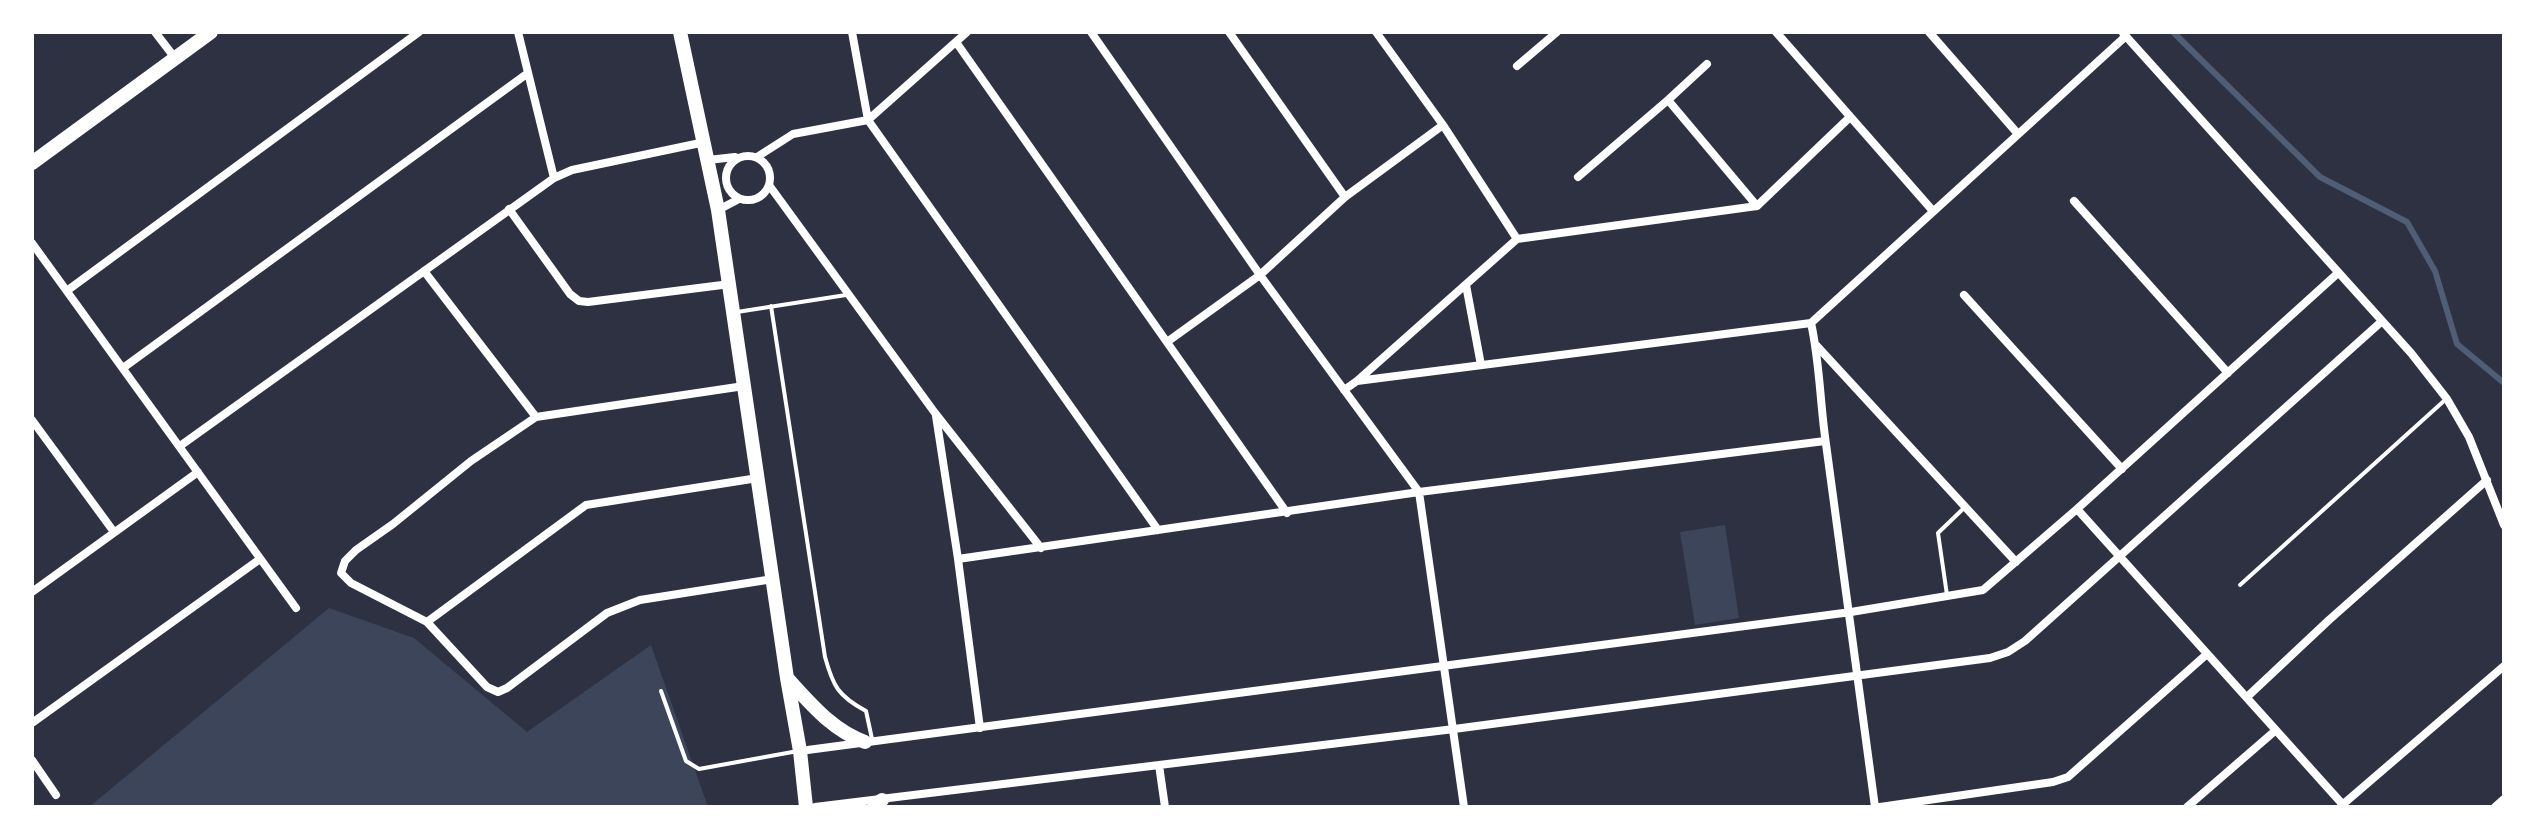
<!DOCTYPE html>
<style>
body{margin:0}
#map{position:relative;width:2536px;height:839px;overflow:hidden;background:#2d3142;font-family:Spectral,serif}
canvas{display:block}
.frame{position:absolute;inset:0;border:34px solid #fff;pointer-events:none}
</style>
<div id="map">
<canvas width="2536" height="839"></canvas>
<div class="frame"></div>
</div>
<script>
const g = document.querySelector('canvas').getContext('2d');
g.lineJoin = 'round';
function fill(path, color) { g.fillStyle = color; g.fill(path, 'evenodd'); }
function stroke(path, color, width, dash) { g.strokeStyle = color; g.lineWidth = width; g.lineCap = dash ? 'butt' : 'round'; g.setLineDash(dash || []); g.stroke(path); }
const green = new Path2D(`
 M1725,525L1739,618L1695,625L1680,532Z
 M329,608L414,638L527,732L651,645L708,807H89Z`);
const stream = new Path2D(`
 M2173,32L2320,177L2407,222L2435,271L2457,344L2504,383`);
const service = new Path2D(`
 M771,306L825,657C833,686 838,696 866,711L872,739
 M737,312L846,295
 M2240,585L2445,400
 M1947,595L1938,533L1964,508
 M661,691L686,761L699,769L798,751`);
const minor = new Path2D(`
 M155,32L175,58
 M518,32L554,178
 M852,32L868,120L1158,530
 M1091,32L1260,275L1419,492L1464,807
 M1229,32L1345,197
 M1376,32L1443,125L1517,239
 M1776,32L1933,211
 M1929,32L2018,134
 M2123,33L2411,353L2447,399L2469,437L2504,525
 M956,42L1287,513
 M1517,66L1557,32
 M1668,100L1707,64
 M726 178a22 22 0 1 1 44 0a22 22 0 1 1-44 0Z
 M757,157L793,134L868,120L967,32
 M708,160L735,157
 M1578,177L1668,100L1757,206
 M769,185L935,413L1041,548
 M2074,201L2228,373
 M509,209L570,294L579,301L588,302L730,284
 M718,210L739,199
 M32,243L296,608
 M424,271L536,417
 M1466,285L1481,365
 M68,290L419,32
 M1964,295L2122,469
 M1811,323C1820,363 1820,404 1826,444C1842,565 1859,686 1875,807
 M1167,342L1260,275L1345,197L1443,125
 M1816,345L2016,562
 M123,368L528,73
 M1357,381L1517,239L1757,206L1850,117
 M744,386L536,417L471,461L393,524L356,550L345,561L341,573L351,583L427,622L487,687L498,692L507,688L607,613L640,600L773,579
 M1344,390L1357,381L1811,323L2126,36
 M936,416L958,559L980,728
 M32,420L114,532
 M180,446L554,178L572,170L705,142
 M2077,509L2345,807
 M958,559L1419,492L1825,441
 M32,592L198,472
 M427,622L586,505L758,478
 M2247,697L2329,620L2487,480
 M32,723L260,559
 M800,751L1851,612L1983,590L2077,509L2338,273
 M32,760L56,795
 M1159,765L1165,807
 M2341,806L2504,666
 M815,807L1454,729L1990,658L2008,652L2025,641L2381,322
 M1880,807L2053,782L2068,777L2207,654
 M2187,807L2276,730
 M2495,807L2504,799`);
const primary = new Path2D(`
 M680,32L718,210L787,678L800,751L806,807
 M32,163L211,32
 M787,678C811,704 832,730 865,742
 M874,807L882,800`);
fill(green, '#3c4559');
stroke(stream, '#4f5d75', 6);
stroke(service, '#fff', 4);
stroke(minor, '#fff', 8);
stroke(primary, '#fff', 14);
</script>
